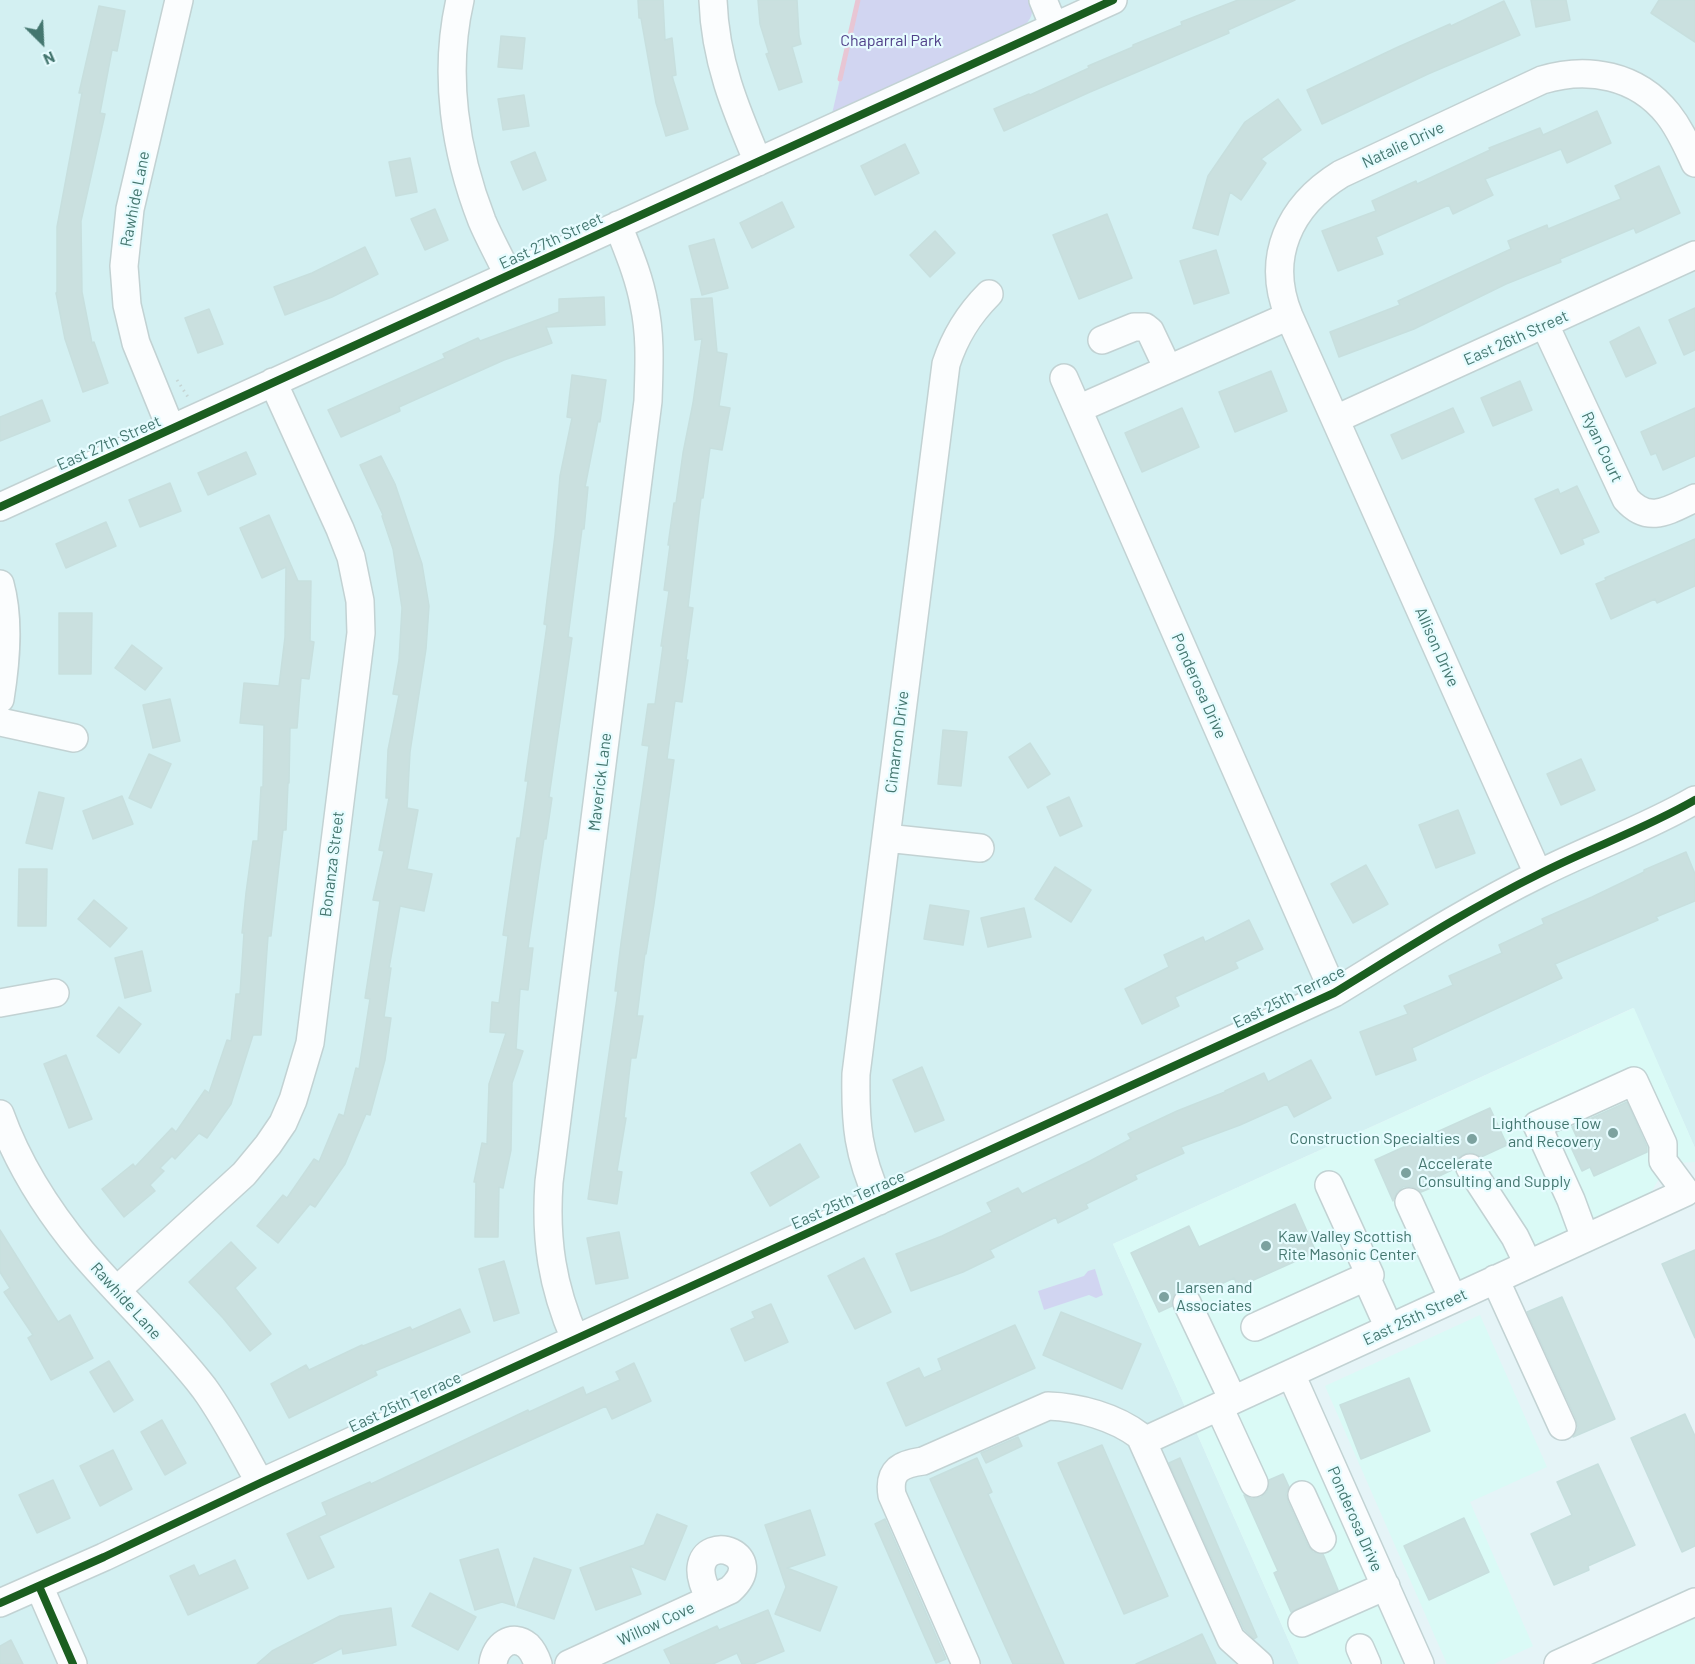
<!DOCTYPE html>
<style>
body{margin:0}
#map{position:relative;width:1695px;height:1664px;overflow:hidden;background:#e5f4f7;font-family:Barlow,sans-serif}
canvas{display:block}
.north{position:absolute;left:12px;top:12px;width:60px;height:60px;-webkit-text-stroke:4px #e6fcff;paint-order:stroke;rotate:156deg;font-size:16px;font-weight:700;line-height:24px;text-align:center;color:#44766f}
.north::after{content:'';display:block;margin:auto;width:21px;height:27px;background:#44766f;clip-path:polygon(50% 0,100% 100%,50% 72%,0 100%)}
</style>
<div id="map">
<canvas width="1695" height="1664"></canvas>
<div class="north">N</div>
</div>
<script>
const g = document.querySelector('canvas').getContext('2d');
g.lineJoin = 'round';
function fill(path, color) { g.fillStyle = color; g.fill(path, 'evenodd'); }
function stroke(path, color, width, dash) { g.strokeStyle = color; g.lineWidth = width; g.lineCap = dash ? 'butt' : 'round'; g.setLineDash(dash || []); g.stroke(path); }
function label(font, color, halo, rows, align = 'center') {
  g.font = font + ' Barlow,sans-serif'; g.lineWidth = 4.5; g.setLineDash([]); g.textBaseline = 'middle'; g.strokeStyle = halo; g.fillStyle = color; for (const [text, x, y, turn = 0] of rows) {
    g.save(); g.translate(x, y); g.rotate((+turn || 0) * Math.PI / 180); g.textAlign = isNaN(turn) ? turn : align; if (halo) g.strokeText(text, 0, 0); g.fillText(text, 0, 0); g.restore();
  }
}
const residential = new Path2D(`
 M0,0H1695V1148L1633,1008L1113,1244L1299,1664H0Z`);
const commercial = new Path2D(`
 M1634,1008L1695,1148V1162L1676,1163L1661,1175L1652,1191L1642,1201L1186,1409L1113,1244Z
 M1480,1315L1547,1467L1470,1502L1533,1646L1494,1664H1447L1325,1386Z
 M1274,1395L1283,1397L1291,1402L1408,1664H1299L1195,1429Z
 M1695,1613V1664H1583Z`);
const green = new Path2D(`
 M858,0H1031C1034,12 1032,20 1022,27L832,114Z
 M1095,1269L1103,1295L1096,1298L1089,1295L1044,1310L1038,1291L1084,1276L1088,1271Z`);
const stream = new Path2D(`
 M840,79L858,0`);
const building = new Path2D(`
 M638,0H663L665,40L672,38L676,75L672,76L688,129L666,136L656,103L641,18H639Z
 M758,0H797L799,36L801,44L792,47L802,82L779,90L766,54L769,53L760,24Z
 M1238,0H1295L1228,30L1229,33L1090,92L1004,131L994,109L1029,94L1030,95L1089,68L1088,66L1133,47V45L1182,25L1181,22Z
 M1531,0H1566L1570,20L1536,27Z
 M1659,0H1695V42L1651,13Z
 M1504,1L1520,35L1428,74L1322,124L1307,90L1398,47L1450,24L1451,26Z
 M99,6L125,11L117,51L112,50L100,113L105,114L81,221L82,292L92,343L94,342L108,383L83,392L65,339L56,293L57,292V227L82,93H79Z
 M501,36L525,38L522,69L498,67Z
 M524,95L529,126L503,130L498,99Z
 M1278,99L1301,130L1261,159L1266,163L1241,200L1230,192L1218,235L1193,228L1208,176L1245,122Z
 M1597,111L1611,143L1567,163L1561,149L1485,179L1493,195L1453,214L1449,205L1376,237L1383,254L1338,271L1322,231L1376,211L1372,201L1416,181L1417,184L1490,150L1489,148L1540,128L1543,135Z
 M905,144L919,173L875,195L861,166Z
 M535,152L546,180L523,190L511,162Z
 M410,158L417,192L396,196L389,162Z
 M1659,166L1680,213L1636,233L1634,228L1560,259L1561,262L1506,284L1414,329L1339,357L1330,332L1400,305L1398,301L1511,249L1508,241L1547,225L1548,229L1621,199L1615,186Z
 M782,202L794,227L752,248L740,223Z
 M435,209L448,240L425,250L411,219Z
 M1107,214L1132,278L1079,299L1053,235Z
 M935,231L955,253L930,277L910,255Z
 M714,239L728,288L702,295L689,246Z
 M365,247L378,274L332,297L285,315L274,287L312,273Z
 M1216,250L1229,293L1194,304L1180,261Z
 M604,297L605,325L546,327L552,343L504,360L399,407L400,411L341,437L328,410L445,358L443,354L478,338L480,341L559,312V299Z
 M712,298L717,352L727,354L719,406L730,408L722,450L710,448L703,498H701L688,607L693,608L686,660H688L682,702L675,701L667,759L674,760L654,904L646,954L645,953L637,1016H643L636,1058H631L624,1118H626L617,1171L622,1172L617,1204L588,1199L618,991H615L621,943L649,746L642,745L648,704H655L663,646H661L669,591L664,590L670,545H668L674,503H676L683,453L693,403L702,339L695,340L691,299Z
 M1695,308V350L1684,355L1669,320Z
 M209,309L223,344L198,353L185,318Z
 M1639,327L1656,363L1626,377L1610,342Z
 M1271,371L1287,411L1235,432L1219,392Z
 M572,375L606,380L600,422L598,421L585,487H588L584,529H582L568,637L572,638L549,797L552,798L546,839H544L528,948H533L528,990L520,989L516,1049L523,1051L512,1083L511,1150L503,1188L499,1187L498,1237H475L476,1182H474L482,1143L487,1144L489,1084L506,1033L490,1032L492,1002L499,1003L508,936L503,935L517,838H520L528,781H525L547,625L544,624L555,535L560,476L572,418L567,417Z
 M1520,381L1532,410L1493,426L1481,398Z
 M42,400L50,421L0,441V417Z
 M1182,408L1199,447L1142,472L1125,433Z
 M1453,408L1464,432L1402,459L1391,435Z
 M1695,408V456L1663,470L1656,453L1651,455L1641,432Z
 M246,452L256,474L208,495L198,473Z
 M381,456L395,484L422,564L429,606L426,649L410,752L407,808L418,810L407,869L432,874L424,911L400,906L389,968H391L384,1017L391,1018L385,1060L370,1115L366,1114L345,1164L315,1207L310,1204L278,1243L257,1226L283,1195L287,1198L314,1159L319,1162L339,1114L344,1116L356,1068L359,1069L370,999L365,998L380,901L373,900L384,851L379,850L389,798H386L388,750L399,695L393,694L399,660L402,608L393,549L382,516L383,515L360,465Z
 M170,483L181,511L140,527L129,500Z
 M1577,486L1599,532L1582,539L1584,544L1561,554L1535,499L1558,489L1560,494Z
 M269,515L298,581H311L310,641L314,642L309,679L301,678L297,728H290L289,783H288L286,830H283L271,936H268L261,1035H253L231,1104L207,1138L199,1133L175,1159L172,1156L160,1168L164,1171L150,1185L155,1191L124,1217L102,1189L133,1164L135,1167L172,1128L176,1132L205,1090L209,1093L227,1040L231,1041L236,994H240L244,933H242L246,893L253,841H258L261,787H263L264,725L240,723L244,683L279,686L285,637L286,567L262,578L240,528Z
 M106,522L116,546L66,568L56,544Z
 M1695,539V586L1657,603L1655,599L1611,619L1596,584L1606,580L1605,578Z
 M59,613H92L91,674H59Z
 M132,645L162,668L145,690L115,668Z
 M170,699L180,741L153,748L143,705Z
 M943,730L967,732L961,786L938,784Z
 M1030,743L1050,774L1028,788L1009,757Z
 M149,754L171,764L151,808L129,798Z
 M1581,759L1595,790L1561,805L1547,774Z
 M39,792L64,798L52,849L26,843Z
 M122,796L133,824L93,839L83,811Z
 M1069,797L1082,826L1060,836L1047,807Z
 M1458,810L1475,853L1436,868L1419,825Z
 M1686,852L1695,874V901L1656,917L1658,920L1555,964L1562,978L1412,1048L1416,1060L1376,1075L1360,1032L1408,1014L1404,1006L1453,985L1449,976L1502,953L1499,945L1544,924L1542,919L1592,897L1644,872V870Z
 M1366,865L1388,904L1353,923L1331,884Z
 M1055,867L1091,890L1071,922L1035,899Z
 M19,869H47L46,926H18Z
 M94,900L127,928L110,947L78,919Z
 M930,905L969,911L963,945L924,939Z
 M1024,908L1031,937L988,947L981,918Z
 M1249,920L1263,949L1235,962L1238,968L1175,997L1179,1006L1142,1024L1125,989L1169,967L1164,955L1203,937L1205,942Z
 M142,951L151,991L125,998L115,958Z
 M119,1007L141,1024L119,1053L97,1036Z
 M66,1055L92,1119L69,1128L44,1064Z
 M1311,1060L1331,1098L1294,1117L1287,1104L1240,1125L1181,1147L1184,1153L1135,1175L1137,1179L1086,1204L1088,1208L1058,1223L1056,1217L990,1250L994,1257L963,1272L911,1291L896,1254L942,1236L992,1212L987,1203L1018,1188L1022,1194L1090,1161L1131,1139L1128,1134L1177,1111L1225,1092V1091L1264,1073L1268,1082Z
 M922,1067L944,1120L915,1132L893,1080Z
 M1627,1102L1647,1147V1152L1594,1176L1590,1167L1582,1171L1569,1143L1578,1140L1572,1127Z
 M1490,1108L1507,1145L1481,1157L1470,1152L1462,1155L1456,1160L1454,1169L1435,1178L1438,1185L1421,1192L1411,1186L1403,1187L1397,1192L1393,1201L1375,1160Z
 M800,1144L819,1177L770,1206L751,1173Z
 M1295,1204L1316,1252L1238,1287L1234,1278L1199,1294L1189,1287L1181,1289L1174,1295L1172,1306L1159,1312L1131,1253L1189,1226L1199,1247Z
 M0,1230L58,1322L70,1315L93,1358L51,1380L28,1338L33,1335L4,1292L10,1288L0,1272Z
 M619,1232L628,1278L596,1284L587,1238Z
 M231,1242L256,1268L235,1288L271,1334L250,1351L223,1318L189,1282Z
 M1695,1250V1338L1662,1264Z
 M864,1258L891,1312L855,1329L828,1276Z
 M504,1261L519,1313L494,1321L479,1269Z
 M1562,1297L1615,1419L1573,1437L1578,1428L1576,1419L1527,1312Z
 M771,1304L788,1342L745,1361L731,1329L755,1318L752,1312Z
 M460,1309L470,1332L375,1371L377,1375L289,1418L271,1384L306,1365L309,1370L362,1345L363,1346L410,1327L412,1330Z
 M1061,1312L1141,1344L1122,1389L1043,1355Z
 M1015,1325L1035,1368L906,1426L887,1383L919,1368L924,1378L942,1370L938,1359Z
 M109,1361L133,1400L114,1412L90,1372Z
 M634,1363L651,1401L612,1419L606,1406L319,1536L334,1567L308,1579L287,1534L327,1515L322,1503L370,1482L371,1484L528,1410L529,1412L583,1387L586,1395L620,1380L616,1372Z
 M1409,1378L1430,1431L1361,1459L1340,1405Z
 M1685,1414L1695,1436V1546L1682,1552L1631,1438Z
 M162,1420L186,1463L165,1475L141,1432Z
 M1018,1437L1022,1446L986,1463L981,1453Z
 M1102,1445L1168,1596L1124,1614L1058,1463Z
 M113,1450L132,1489L100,1506L80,1466Z
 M977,1458L992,1492L988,1494L1064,1664H1013L930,1479Z
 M1180,1458L1257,1637L1254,1639L1244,1629L1169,1463Z
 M1598,1464L1635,1545L1588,1566L1589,1570L1554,1585L1531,1534L1572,1515L1557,1482Z
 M1283,1474L1289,1487L1286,1494L1288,1502L1308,1546L1313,1552L1323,1554L1338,1590L1291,1612L1274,1573L1278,1571L1244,1495L1252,1499L1261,1497L1267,1492L1269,1480Z
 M53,1480L70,1518L37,1533L19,1495Z
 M810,1510L825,1555L787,1568L837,1587L820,1631L775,1614L786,1587L765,1525Z
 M657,1514L687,1526L665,1580L630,1566L641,1594L596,1610L580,1568L644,1545Z
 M1464,1518L1489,1572L1429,1600L1404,1546Z
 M885,1519L946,1659L936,1663L875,1524Z
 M498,1549L515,1606L502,1602L475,1610L460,1560Z
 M534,1558L571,1570L554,1619L517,1607Z
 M235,1560L248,1588L188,1615L170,1576L194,1565L199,1576Z
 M430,1593L476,1617L458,1650L412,1626Z
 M391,1608L396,1645L343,1654L342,1648L311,1664H257L272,1651L340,1616Z
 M768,1610L784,1651L753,1664H742L737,1653L713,1664H671L664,1650L717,1626L719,1630Z
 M1202,1634L1216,1664H1136L1179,1645Z
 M11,1640L23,1664H0V1646Z`);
const path = new Path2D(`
 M177,380L188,397`);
const minor = new Path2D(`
 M460,0C443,74 455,152 482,221C490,240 500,257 508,275
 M713,0C715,60 735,108 758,162
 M1043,0L1054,27
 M1545,325L1626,499C1649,525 1669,510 1695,498
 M1102,340L1134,327H1145L1150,331L1168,369
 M1064,378L1334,993
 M1078,409L1289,316
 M1336,419L1695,255
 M171,429L136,343L127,305L124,266L130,209L179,0
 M0,507L1113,0
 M0,584C10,620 6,662 0,699
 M0,722L74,738
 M886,838L980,848
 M1538,874L1289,316C1265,258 1289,206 1341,174L1542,80C1588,66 1637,75 1668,114C1680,129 1687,146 1695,163
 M0,1003L55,993
 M0,1114C18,1164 48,1211 82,1252C121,1298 167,1340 204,1388C226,1418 242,1451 260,1483
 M1470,1168L1515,1237L1528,1264
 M879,1201C858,1154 855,1125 856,1074L946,364C955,336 968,315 989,294
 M1409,1202L1453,1299
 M1366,1277L1389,1328
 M1495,1279L1562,1426
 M117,1290L244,1174L268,1145L283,1123L293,1100L310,1043L361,633L360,601L351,557L340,529L273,382
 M1187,1303L1233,1400
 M1255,1327L1370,1275L1329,1185
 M575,1339C552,1286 545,1240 549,1182L648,401C649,368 651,336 644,304C639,276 628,251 618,225
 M1291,1374L1420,1664
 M1219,1407L1254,1483
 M1144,1441L1686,1192L1663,1161V1144L1634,1081L1537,1125L1571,1200L1585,1238
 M1302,1495L1322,1539
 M39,1586L73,1664
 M0,1603L104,1557L260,1483L1334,993C1401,952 1468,909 1539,874C1590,848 1645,829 1695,800
 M1302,1623L1386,1586
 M1360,1648L1367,1664
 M493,1664C495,1646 512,1632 528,1646C533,1651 536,1658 538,1664
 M569,1664L730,1590C769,1555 705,1532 701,1568C700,1579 706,1590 710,1599
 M966,1664L892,1495C888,1470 901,1464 923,1461L1048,1406C1079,1407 1115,1417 1140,1436L1231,1639L1259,1664
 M1558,1664L1695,1602`);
const cycleway = new Path2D(`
 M0,507L1113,0
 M39,1586L73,1664
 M0,1603L104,1557L260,1483L1334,993C1401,952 1468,909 1539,874C1590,848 1645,829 1695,800`);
const markers = [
 [1613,1133,6,"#7ca29f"],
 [1472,1139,6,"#7ca29f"],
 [1406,1173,6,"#7ca29f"],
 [1266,1246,6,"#7ca29f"],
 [1164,1297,6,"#7ca29f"]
];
const parkNames = [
 ["Chaparral Park",891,41]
];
const streetNames = [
 ["Natalie Drive",1403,145,-25],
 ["Rawhide Lane",135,199,-79],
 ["East 27th Street",551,241,-25],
 ["East 26th Street",1516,338,-24],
 ["East 27th Street",109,443,-24],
 ["Ryan Court",1602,447,65],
 ["Allison Drive",1437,647,66],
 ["Ponderosa Drive",1199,686,66],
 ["Cimarron Drive",897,742,-83],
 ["Maverick Lane",600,782,-83],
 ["Bonanza Street",332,864,-83],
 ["East 25th Terrace",1289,997,-26],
 ["East 25th Terrace",848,1200,-24],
 ["Rawhide Lane",126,1301,48],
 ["East 25th Street",1415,1317,-25],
 ["East 25th Terrace",405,1402,-25],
 ["Ponderosa Drive",1355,1519,66],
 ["Willow Cove",656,1624,-25]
];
const poiNames = [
 ["Lighthouse Tow",1601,1124,"right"],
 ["and Recovery",1601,1142,"right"],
 ["Construction Specialties",1460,1139,"right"],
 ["Accelerate",1418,1164],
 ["Consulting and Supply",1418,1182],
 ["Kaw Valley Scottish",1278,1237],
 ["Rite Masonic Center",1278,1255],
 ["Larsen and",1176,1288],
 ["Associates",1176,1306]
];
fill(residential, '#d3f0f2');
fill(commercial, '#dafaf6');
fill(green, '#d1d5f1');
stroke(stream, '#e8c6d4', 5);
fill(building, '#cae0df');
stroke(building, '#c7dfde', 1.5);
stroke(minor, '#c2d2d3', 30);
stroke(path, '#c5d5d4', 3, [1.5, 4.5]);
stroke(minor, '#fbfdfe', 27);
stroke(cycleway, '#1b5e20', 8);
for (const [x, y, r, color] of markers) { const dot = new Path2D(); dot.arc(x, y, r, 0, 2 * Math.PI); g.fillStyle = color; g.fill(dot); stroke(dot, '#e6fcff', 2); }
label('16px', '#504089', '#e6fcff', parkNames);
label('16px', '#44766f', '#e6fcff', streetNames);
label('16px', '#44766f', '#e6fcff', poiNames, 'left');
</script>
